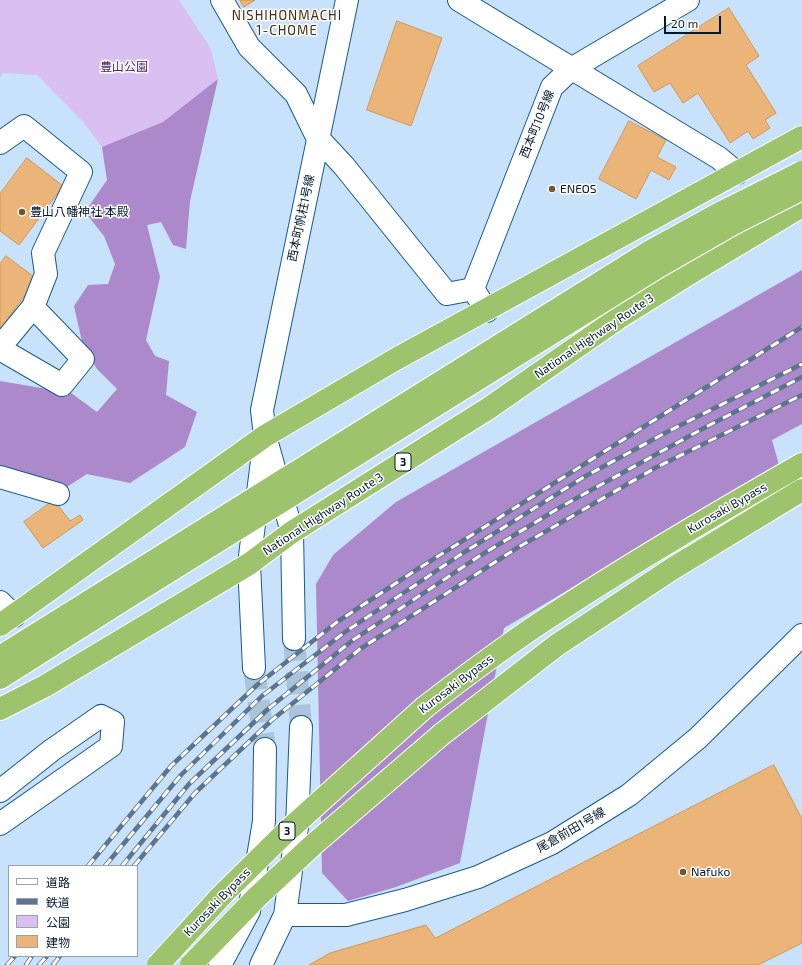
<!DOCTYPE html>
<meta charset="utf-8">
<style>
body{margin:0}
#map{position:relative;width:802px;height:965px;overflow:hidden;background:#c9e2fb;font-family:"Exo 2","Noto Sans JP",sans-serif}
canvas{display:block}
.legend{position:absolute;left:8px;top:865px;width:130px;height:92px;box-sizing:border-box;background:#fff;border:1px solid #99a3ac;margin:0;padding:5px 7px;list-style:none;font-size:12px;color:#01192f}
.legend li{display:flex;align-items:center;gap:8px;height:20px}
.legend b{width:20px;border:1px solid #99a3ac}
.scale{position:absolute;left:664px;top:16px;width:57px;height:18px;box-sizing:border-box;border:2px solid #01192f;border-top:0;padding-left:5px;font-size:12px;line-height:14px;white-space:nowrap;color:#01192f;-webkit-text-stroke:3px #fff;paint-order:stroke}
</style>
<div id="map">
<canvas width="802" height="965"></canvas>
<ul class="legend">
<li><b style="height:5px;background:#fff"></b>道路</li>
<li><b style="height:5px;background:#5c748c"></b>鉄道</li>
<li><b style="height:11px;background:#dabff3"></b>公園</li>
<li><b style="height:11px;background:#ebb478"></b>建物</li>
</ul>
<div class="scale">20 m</div>
</div>
<script>
const g = document.querySelector('canvas').getContext('2d');
g.lineJoin = 'round';
function fill(path, color) { g.fillStyle = color; g.fill(path, 'evenodd'); }
function stroke(path, color, width, dash) { g.strokeStyle = color; g.lineWidth = width; g.lineCap = dash ? 'butt' : 'round'; g.setLineDash(dash || []); g.stroke(path); }
function label(font, color, halo, rows, align = 'center') {
  g.font = font + ' "Exo 2","Noto Sans JP",sans-serif'; g.lineWidth = 3; g.setLineDash([]); g.textBaseline = 'middle'; g.strokeStyle = halo; g.fillStyle = color; for (const [text, x, y, turn = 0] of rows) {
    g.save(); g.translate(x, y); g.rotate((+turn || 0) * Math.PI / 180); g.textAlign = isNaN(turn) ? turn : align; if (halo) g.strokeText(text, 0, 0); g.fillText(text, 0, 0); g.restore();
  }
}
const green = new Path2D(`
 M0,0H179L211,49L218,79L197,97L161,222L104,236L85,212L107,180L102,147L83,122L37,75L3,73L0,78Z`);
const forest = new Path2D(`
 M218,79L190,201L186,249L173,245L161,222L147,225L160,277L146,340L155,356L169,361L166,395L197,412L185,447L130,483L87,474L62,490L0,471V381L71,393L97,412L117,389L97,369L83,346L74,306L88,285L108,284L115,264L104,236L85,212L107,180L102,147L163,122Z
 M802,270V424L772,440L779,465L504,628L460,863L396,887L348,901L322,873L316,584L333,555L396,502Z`);
const building = new Path2D(`
 M240,0H255L244,7Z
 M729,8L759,56L746,65L776,113L765,120L770,128L753,139L748,131L730,143L698,93L683,103L670,83L654,92L638,66Z
 M397,21L442,38L411,126L367,110Z
 M629,121L666,140L657,157L676,167L669,180L651,170L636,199L599,179Z
 M27,158L63,186L19,245L0,231V194Z
 M6,256L37,279L0,329V264Z
 M54,500L70,521L80,515L83,520L43,548L24,522Z
 M774,765L802,819V943L758,965H309L330,953L426,925L435,938Z`);
const minorTunnel = new Path2D(`
 M294,639L301,727
 M254,668L265,749`);
const minor = new Path2D(`
 M222,0L249,47L296,94L317,137L344,166L447,294L473,289
 M459,0L719,158L737,173
 M0,143L24,126L81,172L43,253L46,274L33,307L0,347
 M487,311L473,289L552,87L571,69L688,0
 M0,349L62,385L83,359L33,307
 M0,477L58,494
 M0,602L14,616
 M294,639L292,532L265,436L262,410L347,0
 M254,668L249,564L264,445
 M0,791L52,750L101,716L113,722L111,746L0,824
 M285,915H346L405,900L478,877L552,843L629,795L698,738L802,635
 M220,965L249,911L264,821L265,749
 M261,965L285,915L297,827L301,727`);
const highway = new Path2D(`
 M0,625L265,436L396,359L802,137
 M0,657L112,587
 M0,678L120,602
 M425,707C469,673 513,640 560,610C639,558 720,511 802,464
 M0,709L45,686L249,564L292,532L489,408L620,317L697,269L802,206
 M442,734L557,645L672,569L802,490`);
const rail = new Path2D(`
 M88,866L171,766L257,685L337,622L413,572L802,327
 M105,866L181,775L262,696L345,632L463,553L584,477L667,432L802,364
 M122,866L189,784L268,709L353,640L478,557L564,505L704,428L802,377
 M134,866L195,793L272,720L360,649L517,548L657,467L802,395
 M7,965L15,956
 M26,965L32,956
 M39,965L47,956
 M53,965L60,956`);
const highwayBridge = new Path2D(`
 M112,587L649,252L724,211L802,172
 M120,602L658,267L733,224L802,189
 M158,965L222,895L285,833L425,707
 M191,965L257,897L314,844L442,734`);
const markers = [
 [552,189,4,"#76542c"],
 [22,212,4,"#76542c"],
 [683,872,4,"#76542c"]
];
const shields = [
 [403,462,16],
 [287,831,16]
];
const shieldNames = [
 ["3",403,462],
 ["3",287,831]
];
const parkNames = [
 ["豊山公園",124,67]
];
const streetNames = [
 ["西本町10号線",537,124,-68],
 ["西本町帆柱1号線",301,218,-78],
 ["National Highway Route 3",594,336,-34],
 ["Kurosaki Bypass",727,508,-30],
 ["National Highway Route 3",323,514,-33],
 ["Kurosaki Bypass",456,684,-37],
 ["尾倉前田1号線",571,830,-30],
 ["Kurosaki Bypass",217,902,-46]
];
const poiNames = [
 ["ENEOS",560,189],
 ["豊山八幡神社 本殿",30,212],
 ["Nafuko",691,872]
];
const neighbourhoodNames = [
 ["NISHIHONMACHI",287,16],
 ["1-CHOME",287,31]
];
fill(green, '#dabff3');
fill(forest, '#ab89ca');
fill(building, '#ebb478');
stroke(building, '#d19754', 1);
stroke(minorTunnel, '#abc4dc', 22, [22, 11]);
stroke(minor, '#185a8f', 24);
stroke(highway, '#fff', 24);
stroke(minor, '#fff', 22);
stroke(highway, '#9dc36d', 22);
stroke(rail, '#5c748c', 4.5);
stroke(rail, '#fff', 3, [9]);
stroke(highwayBridge, '#fff', 24, []);
stroke(highwayBridge, '#9dc36d', 22);
for (const [x, y, r, color] of markers) { const dot = new Path2D(); dot.arc(x, y, r, 0, 2 * Math.PI); g.fillStyle = color; g.fill(dot); stroke(dot, '#fff', 1.5); }
for (const [x, y, w] of shields) { const box = new Path2D(); box.roundRect(x - w / 2, y - 9, w, 18, 3); g.fillStyle = '#fff'; g.fill(box); stroke(box, '#01192f', 1); }
label('bold 11px', '#01192f', null, shieldNames);
label('12px', '#4c1e6b', '#fff', parkNames);
label('12px', '#01192f', '#fff', streetNames);
label('12px', '#01192f', '#fff', poiNames, 'left');
g.letterSpacing = '1px';
label('13px', '#462c0b', '#fff', neighbourhoodNames);
g.letterSpacing = '0px';
</script>
